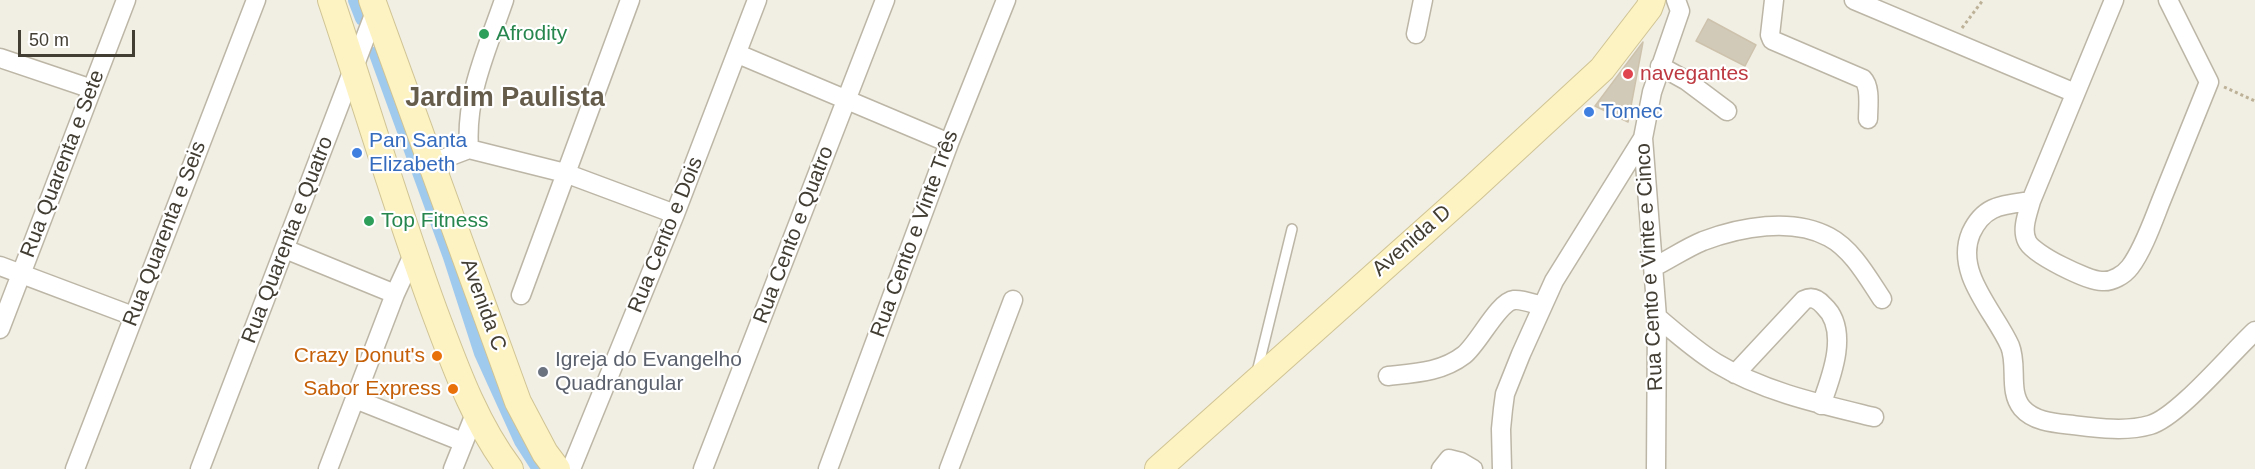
<!DOCTYPE html>
<meta charset="utf-8">
<style>
body{margin:0}
#map{position:relative;width:2255px;height:469px;overflow:hidden;background:#f1eee3;font-family:Arial,sans-serif}
canvas{display:block}
.scale{position:absolute;left:18px;top:30px;width:117px;height:27px;box-sizing:border-box;border:3px solid #433e34;border-top:0;padding-left:8px;font-size:18px;line-height:21px;white-space:nowrap;color:#433e34;-webkit-text-stroke:4px #fff;paint-order:stroke}
</style>
<div id="map">
<canvas width="2255" height="469"></canvas>
<div class="scale">50 m</div>
</div>
<script>
const g = document.querySelector('canvas').getContext('2d');
g.lineJoin = 'round';
function stroke(path, color, width, dash) { g.strokeStyle = color; g.lineWidth = width; g.lineCap = dash ? 'butt' : 'round'; g.setLineDash(dash || []); g.stroke(path); }
function fill(path, color) { g.fillStyle = color; g.fill(path, 'evenodd'); }
function label(font, color, halo, rows, align = 'center') {
  g.font = font + ' Arial,sans-serif'; g.lineWidth = 4.5; g.setLineDash([]); g.textBaseline = 'middle'; g.strokeStyle = halo; g.fillStyle = color; for (const [text, x, y, turn = 0] of rows) {
    g.save(); g.translate(x, y); g.rotate((+turn || 0) * Math.PI / 180); g.textAlign = isNaN(turn) ? turn : align; if (halo) g.strokeText(text, 0, 0); g.fillText(text, 0, 0); g.restore();
  }
}
const canal = new Path2D(`
 M356,0L363,18
 M377,54L451,257L482,353L522,441L540,469`);
const building = new Path2D(`
 M1708,19L1756,45L1745,66L1696,41Z
 M1643,42L1628,122L1595,106Z`);
const path = new Path2D(`
 M1962,28L1983,0
 M2224,87L2255,101`);
const service = new Path2D(`
 M1257,372L1292,229`);
const minor = new Path2D(`
 M1774,0L1770,35L1772,40L1863,79C1871,87 1868,107 1868,119
 M1854,0L2075,93
 M2114,0L2031,201C2028,213 2021,229 2027,241C2032,254 2088,281 2102,281C2112,282 2124,275 2130,267C2143,250 2153,221 2161,201C2177,161 2193,122 2209,82L2168,0
 M1416,34L1423,0
 M738,54L949,143
 M0,58L92,89
 M1660,66L1687,81L1727,111
 M469,149C465,95 487,50 504,0
 M432,163L469,149L565,173L675,214
 M2031,201C2002,205 1984,205 1971,233C1954,273 1995,312 2010,346C2018,366 2008,391 2022,408C2034,422 2055,423 2073,425C2097,428 2126,432 2150,425C2178,417 2231,353 2255,331
 M285,249L395,294
 M0,266L133,316
 M1654,267C1670,259 1686,248 1703,241C1740,227 1792,217 1829,237C1852,249 1868,278 1882,299
 M521,295L630,0
 M1657,317C1676,333 1695,350 1716,363C1764,392 1820,404 1874,417
 M0,329L126,0
 M1735,374L1804,300C1812,296 1818,299 1824,306C1850,330 1831,378 1821,405
 M1388,376C1416,373 1442,372 1464,355C1479,343 1498,302 1514,300C1522,299 1534,304 1542,306
 M355,399L463,442
 M75,469L256,0
 M200,469L377,7
 M328,469L395,294L413,255
 M453,469L475,414
 M571,469L675,214L757,0
 M703,469L885,0
 M828,469L949,143L1006,0
 M949,469L1013,300
 M1441,469L1449,459L1461,462L1473,469
 M1502,469L1501,429L1503,409L1505,394L1521,354L1554,281L1643,138
 M1656,469L1657,317L1643,138L1652,92L1680,11L1676,0`);
const secondary = new Path2D(`
 M331,0C366,104 397,210 435,313C455,366 475,423 510,469
 M372,0L518,402L545,453L557,469
 M1158,469L1473,188L1602,69L1649,8L1652,0`);
const markers = [
 [484,34,6,"#2e9e5b"],
 [1628,74,6,"#e0444e"],
 [1589,112,6,"#3f7fe0"],
 [357,153,6,"#3f7fe0"],
 [369,221,6,"#2e9e5b"],
 [437,356,6,"#e8710a"],
 [543,372,6,"#6b7280"],
 [453,389,6,"#e8710a"]
];
const leisureNames = [
 ["Afrodity",496,34],
 ["Top Fitness",381,221]
];
const healthNames = [
 ["navegantes",1640,74]
];
const shopNames = [
 ["Tomec",1601,112],
 ["Pan Santa",369,141],
 ["Elizabeth",369,165]
];
const streetNames = [
 ["Rua Quarenta e Sete",63,164,-69],
 ["Rua Quarenta e Seis",165,234,-69],
 ["Rua Cento e Vinte Três",915,234,-70],
 ["Rua Cento e Dois",666,235,-68],
 ["Rua Cento e Quatro",794,235,-69],
 ["Rua Quarenta e Quatro",288,240,-69],
 ["Avenida D",1412,241,-41],
 ["Rua Cento e Vinte e Cinco",1650,267,-93],
 ["Avenida C",483,305,70]
];
const foodNames = [
 ["Crazy Donut's",425,356],
 ["Sabor Express",441,389]
];
const worshipNames = [
 ["Igreja do Evangelho",555,360],
 ["Quadrangular",555,384]
];
const districtNames = [
 ["Jardim Paulista",505,99]
];
stroke(canal, '#a0c9ee', 16);
fill(building, '#d2cab9');
stroke(building, '#cdc2ac', 1.5);
stroke(service, '#bcb6a6', 12);
stroke(minor, '#bcb6a6', 21);
stroke(secondary, '#d0c494', 28);
stroke(path, '#bdb298', 3, [3, 3]);
stroke(service, '#fff', 9);
stroke(minor, '#fff', 18);
stroke(secondary, '#fdf2c1', 26);
for (const [x, y, r, color] of markers) { const dot = new Path2D(); dot.arc(x, y, r, 0, 2 * Math.PI); g.fillStyle = color; g.fill(dot); stroke(dot, '#fff', 2); }
label('21px', '#27864d', '#fff', leisureNames, 'left');
label('21px', '#be3a42', '#fff', healthNames, 'left');
label('21px', '#366cbe', '#fff', shopNames, 'left');
label('21px', '#433e34', '#fff', streetNames);
label('21px', '#c56008', '#fff', foodNames, 'right');
label('21px', '#5b616d', '#fff', worshipNames, 'left');
label('bold 27px', '#655c4b', '#fff', districtNames);
</script>
